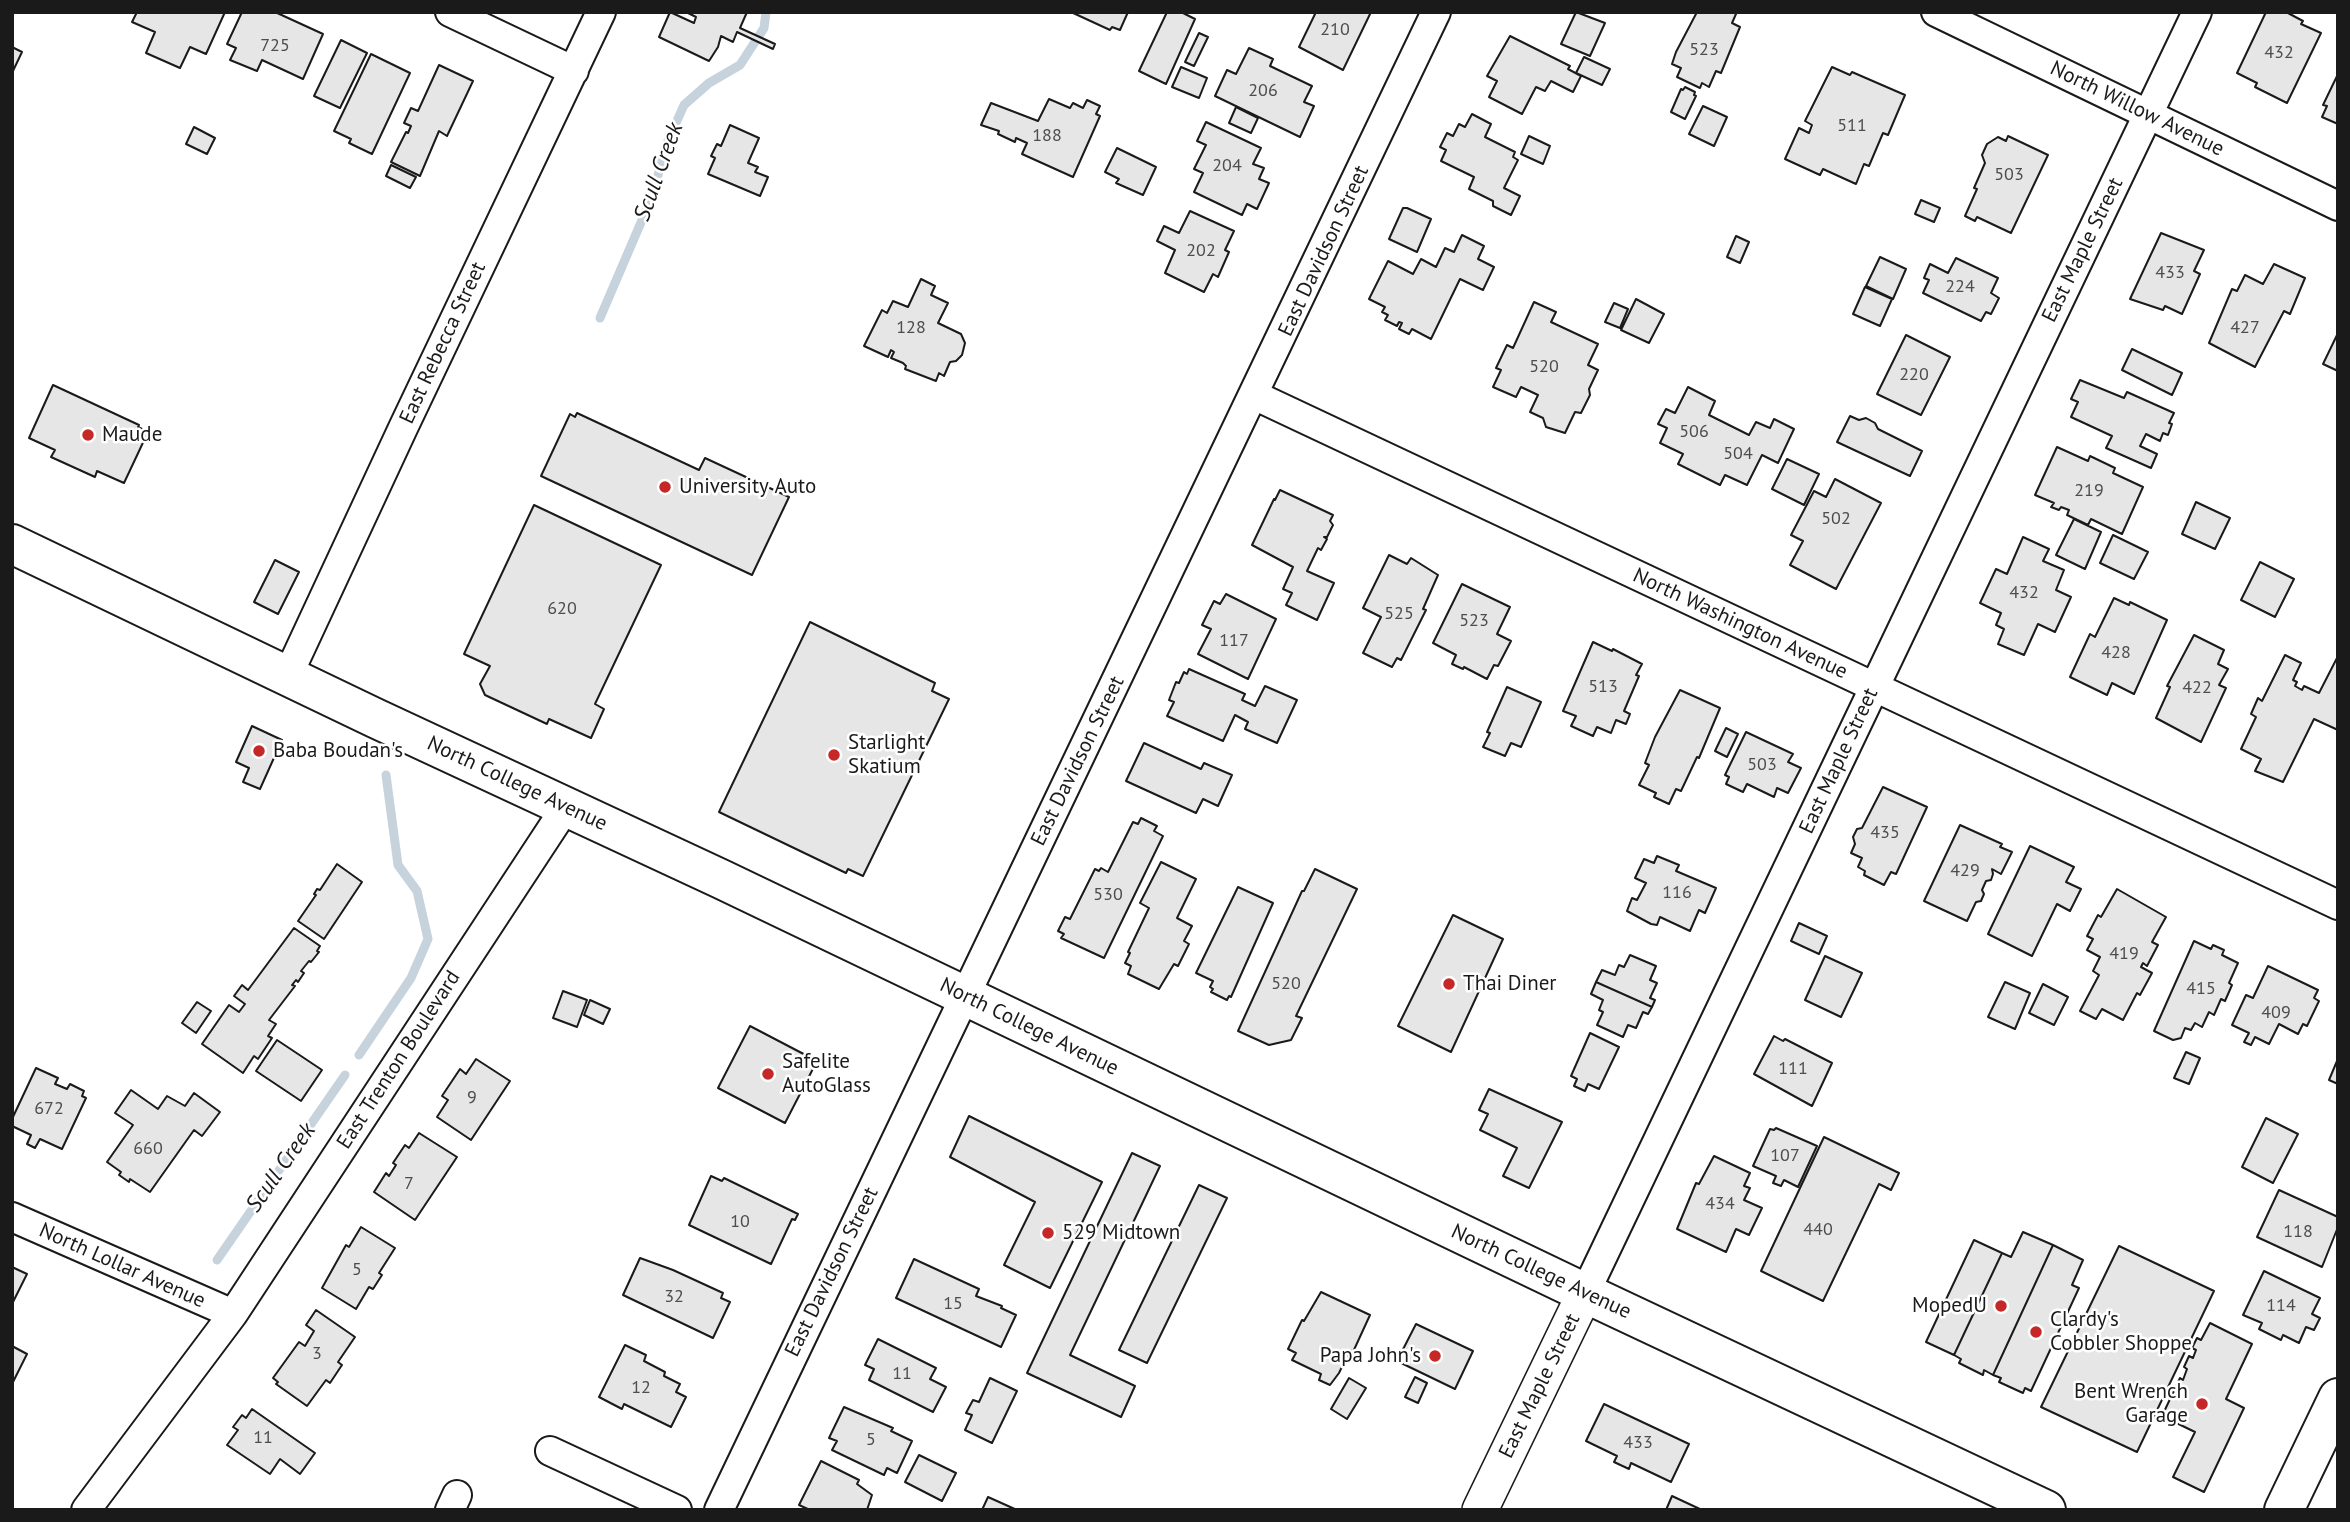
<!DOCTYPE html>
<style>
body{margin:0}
#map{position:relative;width:2350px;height:1522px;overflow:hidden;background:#fff;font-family:"PT Sans",sans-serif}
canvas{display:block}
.frame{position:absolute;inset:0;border:14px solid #1a1a1a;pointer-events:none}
</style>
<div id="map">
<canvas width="2350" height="1522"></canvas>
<div class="frame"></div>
</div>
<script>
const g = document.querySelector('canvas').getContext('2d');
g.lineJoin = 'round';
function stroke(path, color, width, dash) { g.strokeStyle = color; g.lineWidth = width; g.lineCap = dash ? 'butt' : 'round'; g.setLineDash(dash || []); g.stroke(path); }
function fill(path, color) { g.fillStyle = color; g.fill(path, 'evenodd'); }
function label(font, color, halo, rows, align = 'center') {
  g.font = font + ' "PT Sans",sans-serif'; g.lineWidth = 5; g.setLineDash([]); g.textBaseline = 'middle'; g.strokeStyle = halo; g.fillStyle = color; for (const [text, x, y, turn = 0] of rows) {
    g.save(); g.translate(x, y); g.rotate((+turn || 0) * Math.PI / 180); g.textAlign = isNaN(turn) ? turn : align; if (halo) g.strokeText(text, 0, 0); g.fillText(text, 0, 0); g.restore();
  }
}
const stream = new Path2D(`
 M600,318L651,199L668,141L684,105L709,83L740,65L764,28L766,12
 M359,1055L411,978L428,939L417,891L398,865L386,775
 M217,1260L345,1075`);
const building = new Path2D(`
 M137,12H225L206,54L190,47L180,68L146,53L155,32L132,22Z
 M242,12H275L323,34L303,79L262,60L257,71L230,60L236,48L227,44Z
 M670,12L694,23L696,17L686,12H747L740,28L775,44L773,49L737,32L733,42L721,36L718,47L709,61L659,37Z
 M1071,12H1128L1120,30L1112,27L1110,30Z
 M1167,12H1181L1195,19L1166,84L1139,71Z
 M1316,12H1371L1343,70L1299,47Z
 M1576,12L1605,23L1590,56L1561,44Z
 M1697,12H1732L1736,14L1732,23L1740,27L1721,73L1716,71L1709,87L1702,83L1700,88L1677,77L1681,68L1672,64L1676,52Z
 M2266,12H2286L2303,21L2301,24L2321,33L2287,103L2255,87L2257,83L2237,73Z
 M1199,33L1208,37L1194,66L1185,62Z
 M1510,36L1570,66L1568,69L1581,76L1573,92L1551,81L1545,91L1536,87L1522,114L1489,97L1497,81L1487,76Z
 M341,40L367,53L340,108L314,96Z
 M12,47L22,52L12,73Z
 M1249,48L1273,59L1270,66L1312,86L1304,102L1314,106L1300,137L1215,96L1227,70L1236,74Z
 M371,54L410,73L372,154L349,143L351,139L334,131Z
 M1584,57L1610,69L1602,85L1576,73Z
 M439,65L473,81L447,136L439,131L420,176L391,162L406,132L408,133L411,126L404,123L411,108L418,111Z
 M1181,67L1207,78L1199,98L1172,87Z
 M1832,67L1850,75L1852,72L1905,95L1888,135L1883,133L1869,166L1864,164L1856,184L1823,169L1820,175L1785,159L1799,128L1809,133L1812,125L1805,121Z
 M2338,74V124L2322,117L2327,106L2323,105Z
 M1685,87L1695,92L1694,95L1696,96L1685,119L1671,112L1681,89L1683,90Z
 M1049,99L1070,108L1073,103L1083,108L1087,100L1100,106L1096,114L1100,116L1073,177L1022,154L1027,143L1016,138L1015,142L998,134L999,131L981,125L991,103L1038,121Z
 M1703,106L1727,117L1714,146L1689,134Z
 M1236,107L1258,118L1251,133L1229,123Z
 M1472,114L1491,124L1485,137L1515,152L1513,157L1518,160L1504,188L1520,196L1511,215L1493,206V201L1469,189L1474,177L1441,161L1446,150L1440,147L1447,133L1453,136L1459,124L1465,127Z
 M1206,122L1261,148L1253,164L1264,168L1259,179L1269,183L1257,209L1247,204L1242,215L1194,192L1203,173L1194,169L1206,145L1197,141Z
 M730,125L759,138L748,163L758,167L755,172L768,177L760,196L708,174L715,158L711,156L717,144L721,146Z
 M194,127L215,138L207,154L186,144Z
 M1529,136L1550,146L1543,164L1521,154Z
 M2008,136L2048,155L2011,233L1977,217L1975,221L1965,216L1977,189L1974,188L1985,163L1982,155L1987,144L1998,137L2006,141Z
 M1117,148L1156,167L1143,195L1116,183L1119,179L1105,172Z
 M391,165L416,177L410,188L386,176Z
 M1921,200L1940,208L1934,222L1915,214Z
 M1403,208H1407L1431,219L1417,252L1389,239Z
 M1190,211L1234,231L1225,250L1229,252L1218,277L1213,274L1204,292L1165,273L1175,250L1157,241L1164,226L1179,233Z
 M2161,233L2204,250L2194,271L2200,274L2182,314L2165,306L2163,310L2130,299Z
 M1462,235L1484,246L1478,259L1494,267L1483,290L1460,279L1431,339L1412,329L1409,334L1399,329L1402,323L1399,322L1397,326L1385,320L1388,315L1382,312L1385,307L1369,299L1388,261L1413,274L1421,259L1436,267L1445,248L1454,252Z
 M1736,236L1749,242L1740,263L1727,257Z
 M1880,257L1906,269L1893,299L1866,286Z
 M1956,258L1998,278L1991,293L1999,298L1991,314L1986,312L1981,321L1923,293L1929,280L1924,278L1930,264L1948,273Z
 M2274,264L2305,278L2290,314L2284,311L2255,367L2209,343L2232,289L2237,291L2245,275L2263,284Z
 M921,279L935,286L931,295L948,303L938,323L961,334L965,343L962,355L956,361L950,362L944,376L939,373L936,381L905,369L906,366L903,363L891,358L894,352L891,350L888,357L864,346L882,310L887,313L893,301L908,307Z
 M1865,287L1892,299L1880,326L1853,314Z
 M1636,299L1664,314L1649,343L1621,330Z
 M1534,302L1556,312L1551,322L1598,344L1588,365L1598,370L1589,389L1590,395L1581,413L1575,412L1565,433L1546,427L1543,418L1530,412L1538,395L1521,387L1516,397L1493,387L1501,370L1496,368L1507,345L1513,348Z
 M1614,303L1628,309L1620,328L1605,322Z
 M2338,333V371L2323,364Z
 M1906,335L1950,357L1921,415L1877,394Z
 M2132,349L2182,373L2172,395L2122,370Z
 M2080,380L2124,398L2127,392L2174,413L2169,423L2172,424L2168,435L2163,433L2160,441L2146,434L2140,446L2157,454L2151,468L2106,448L2112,436L2071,417L2078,402L2071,399Z
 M53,385L139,425L138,427L148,432L124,483L97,471L95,477L51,457L55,450L29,438Z
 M1688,387L1715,401L1709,415L1749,435L1756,422L1770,428L1774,419L1794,429L1778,463L1762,455L1747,485L1725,475L1720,485L1678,464L1683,454L1660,443L1667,428L1658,424L1666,409L1675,413Z
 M577,413L699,470L705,458L789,497L752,575L541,476L570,414L575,417Z
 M1850,416L1859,420L1866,418L1875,423L1878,429L1922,451L1910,476L1837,442Z
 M2057,447L2088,461L2090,456L2115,468L2113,473L2143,487L2122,534L2091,519L2088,525L2067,515L2069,510L2061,507L2059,510L2051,507L2054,503L2035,495Z
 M1787,459L1819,474L1804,505L1772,489Z
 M1835,479L1881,503L1836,589L1790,565L1803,541L1791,535L1814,491L1826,497Z
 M1280,490L1333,515L1330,521L1333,525L1327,537H1324L1327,539L1321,550L1318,548L1307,571L1334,583L1317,620L1286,605L1292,593L1283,589L1293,567L1252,545L1274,499L1275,500Z
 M2196,502L2230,518L2215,549L2182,534Z
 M534,505L661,565L595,704L604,709L591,738L549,719L547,724L485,695L480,684L490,666L464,654Z
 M2074,519L2101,532L2085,569L2056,555Z
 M2113,535L2148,552L2134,579L2100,563Z
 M2023,537L2049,549L2043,561L2064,570L2056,590L2071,597L2055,632L2038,624L2024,655L1998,644L2004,629L1996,625L2001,613L1980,603L1996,569L2007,574Z
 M1389,555L1407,564L1411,558L1438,575L1423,609L1426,610L1401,660L1397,658L1392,667L1363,653L1381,617L1363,608Z
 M275,560L299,572L278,614L254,602Z
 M2260,562L2294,579L2275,617L2241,600Z
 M1462,584L1510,607L1497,634L1511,641L1498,666L1494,665L1487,679L1464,667L1463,669L1452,664L1456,655L1433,643Z
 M1226,594L1276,619L1248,679L1198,654L1211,629L1202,625L1214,601L1220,604Z
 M2114,598L2129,605L2130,602L2167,620L2134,694L2112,683L2107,695L2070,677L2090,634L2095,637Z
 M810,622L935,683L932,691L949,699L863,876L848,869L846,873L719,812Z
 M2194,635L2224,650L2218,664L2228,669L2219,685L2226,688L2201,742L2156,718L2170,687L2167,686Z
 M1593,642L1612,651L1613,649L1642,664L1636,675L1639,676L1624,711L1630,714L1626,724L1616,720L1611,733L1597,727L1593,736L1571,726L1576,716L1563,711Z
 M2285,655L2301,663L2293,680L2297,682L2295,686L2302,690L2304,686L2319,693L2338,656V730L2314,719L2283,782L2255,771L2261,759L2241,749L2256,717L2251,714L2258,698L2262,701Z
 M1189,669L1245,694L1242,700L1255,706L1265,686L1297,700L1277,743L1245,729L1248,722L1235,715L1223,741L1167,716L1174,702L1169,700L1176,682L1179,683L1184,672L1187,674Z
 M1507,687L1541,702L1521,747L1511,743L1505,756L1483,747L1490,733L1487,732Z
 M1680,690L1720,708L1699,758L1697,757L1681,791L1676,789L1669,804L1654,797L1656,793L1639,785L1649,765L1645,763L1655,737Z
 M252,726L282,740L260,789L243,782L249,768L236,762Z
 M1726,728L1738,734L1727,757L1715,751Z
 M1746,732L1793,754L1788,762L1801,768L1788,793L1777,788L1774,797L1747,784L1743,792L1726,784L1729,777L1725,775Z
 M1144,743L1201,769L1204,763L1232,775L1218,806L1203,799L1196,813L1126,781Z
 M1883,787L1927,807L1896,874L1891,872L1884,885L1864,875L1865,871L1858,867L1862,858L1851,853L1855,844L1853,837L1857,829L1862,828Z
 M1141,818L1157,826L1154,831L1163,836L1104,958L1061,938L1064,934L1058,931L1065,917L1070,919L1095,869L1099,871L1101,868L1108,872L1133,822L1138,824Z
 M1960,825L2002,844L2000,847L2012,852L2001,874L1992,869L1993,874L1991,880L1986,881L1982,890L1984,894L1981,901L1976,902L1967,921L1924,901Z
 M2030,846L2074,867L2066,882L2081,889L2070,911L2057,904L2032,956L1988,934Z
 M1657,856L1679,865L1676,871L1716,888L1705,913L1699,910L1690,931L1660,917L1657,925L1651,924L1627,911L1632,898L1637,900L1646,883L1635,878L1644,859L1654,863Z
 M1161,862L1196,879L1177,918L1192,926L1184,941L1189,944L1178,966L1174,964L1159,989L1128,974L1131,966L1125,963L1130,953L1128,952L1149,908L1140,903Z
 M337,864L362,882L324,939L298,921L316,895L314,894L317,889L320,890Z
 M1315,869L1357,889L1296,1016L1302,1018L1291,1040L1269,1045L1238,1031L1302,891H1304Z
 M1238,887L1273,903L1231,997L1229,996L1227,1000L1211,992L1213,989L1210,987L1213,981L1196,973Z
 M2117,889L2166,917L2152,942L2158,945L2147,966L2143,963L2141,967L2152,973L2140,995L2137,993L2123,1020L2102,1009L2096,1019L2080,1011L2099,975L2093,971L2100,957L2087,950L2093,939L2087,936L2098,915L2101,917Z
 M1453,915L1503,939L1451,1052L1398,1026Z
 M1799,923L1827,936L1819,954L1791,941Z
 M294,928L320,946L317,951L319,952L311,962L309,961L301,971L304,973L298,982L296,980L292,985L295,986L269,1020L276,1024L268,1036L272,1038L258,1059L254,1056L243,1073L202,1044L229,1005L239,1012L245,1004L234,996L242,985L248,990Z
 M2194,941L2211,949L2213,945L2224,950L2222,955L2238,963L2229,983L2232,985L2225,1001L2221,999L2214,1015L2209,1012L2202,1027L2195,1023L2191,1030L2185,1028L2181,1038L2173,1040L2154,1031Z
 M1630,955L1656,966L1650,980L1657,983L1650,998L1655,1000L1652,1007L1596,982L1602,970L1615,975L1619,965L1624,967Z
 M1825,956L1862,973L1841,1017L1805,1000Z
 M2268,966L2318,990L2314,998L2319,1001L2307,1026L2303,1024L2298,1034L2279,1024L2269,1044L2255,1037L2251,1045L2244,1042L2249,1033L2232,1025L2246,995L2253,998Z
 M1596,982L1652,1007L1648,1014L1643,1012L1636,1028L1628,1025L1623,1037L1597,1025L1603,1012L1599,1010L1603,1000L1591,994Z
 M2005,982L2030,993L2015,1029L1988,1017Z
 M2043,984L2068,997L2054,1025L2029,1013Z
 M563,991L587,1000L577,1027L553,1018Z
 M590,1000L610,1009L603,1024L584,1015Z
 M197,1002L211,1011L196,1033L182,1023Z
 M750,1026L817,1061L785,1123L718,1088Z
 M1590,1033L1619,1047L1599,1089L1588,1084L1585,1091L1574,1086L1577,1079L1571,1076Z
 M1774,1036L1783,1041L1785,1039L1832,1063L1812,1106L1754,1074Z
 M277,1040L322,1070L301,1101L256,1071Z
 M2186,1052L2200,1058L2189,1084L2174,1078Z
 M476,1059L510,1081L471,1140L437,1117L448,1100L442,1096L460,1069L466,1074Z
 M2337,1061H2338V1084L2329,1080Z
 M36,1068L58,1078L55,1084L67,1089L70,1084L84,1091L82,1096L86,1098L62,1149L40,1139L35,1148L27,1144L31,1135L12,1126V1119Z
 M1489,1089L1562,1122L1529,1188L1503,1176L1517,1148L1480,1130L1488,1114L1479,1110Z
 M131,1090L158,1109L167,1096L185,1106L194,1093L220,1112L202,1136L194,1130L150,1192L130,1179L129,1182L119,1175L121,1172L107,1162L133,1125L115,1113Z
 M969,1116L1102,1182L1050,1288L1004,1265L1035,1202L950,1157Z
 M2266,1118L2298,1134L2273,1183L2242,1167Z
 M1776,1128L1817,1146L1798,1187L1784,1180L1781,1186L1773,1183L1776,1176L1753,1166L1770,1129L1774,1130Z
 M419,1133L457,1157L415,1220L374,1192L386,1173L389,1176L396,1165L393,1163L405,1145L409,1148Z
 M1824,1137L1899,1173L1891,1190L1879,1184L1823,1301L1761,1271Z
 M1132,1153L1160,1166L1070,1355L1135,1386L1121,1417L1027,1373Z
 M1714,1156L1750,1173L1744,1186L1750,1188L1744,1200L1762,1208L1749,1235L1736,1229L1726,1252L1677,1229L1696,1183L1699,1184Z
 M711,1176L722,1181L724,1178L798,1214L795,1220L792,1219L771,1264L689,1225Z
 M1199,1185L1227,1198L1147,1363L1119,1350Z
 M2279,1190L2338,1217V1227L2322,1267L2257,1237Z
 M361,1227L395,1248L379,1273L382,1275L373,1289L369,1287L356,1309L322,1288L346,1245L349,1247Z
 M2023,1232L2053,1245L1993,1375L1984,1370L1983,1375L1959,1363L1961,1359L1954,1355L2002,1253L2011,1257Z
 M1974,1240L2002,1253L1954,1355L1926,1342Z
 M2053,1245L2083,1260L2072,1285L2079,1288L2031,1391L2025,1388L2023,1393L1999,1382L2001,1378L1993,1375Z
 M2119,1246L2214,1291L2137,1452L2041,1407Z
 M640,1258L673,1270L723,1293L721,1298L730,1302L713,1338L623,1295Z
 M914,1259L979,1289L976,1296L1002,1306L1001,1308L1016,1315L1001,1347L896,1298Z
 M12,1267L27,1274L12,1304Z
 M2264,1271L2320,1298L2312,1314L2320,1318L2314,1330L2306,1327L2299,1343L2283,1335L2281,1340L2259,1329L2262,1323L2243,1315Z
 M1321,1292L1370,1315L1353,1352L1350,1350L1339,1373L1330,1385L1319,1380L1321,1374L1292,1360L1296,1353L1288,1349L1302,1320L1304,1321Z
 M316,1310L355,1337L338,1362L342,1365L330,1383L326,1380L307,1406L276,1384L278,1382L273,1378L299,1342L305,1346L314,1331L306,1325Z
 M2210,1323L2252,1344L2226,1399L2244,1408L2204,1492L2173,1477L2195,1432L2162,1416L2180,1378L2183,1380L2187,1369L2184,1367L2189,1356L2193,1358L2196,1350L2192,1348L2197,1338L2201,1340Z
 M1416,1324L1473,1351L1455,1389L1397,1361Z
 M878,1339L936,1368L930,1379L946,1387L933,1412L869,1380L874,1369L865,1365Z
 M625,1345L646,1355L644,1361L665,1372L664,1376L680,1384L676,1392L686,1397L671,1427L624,1404L622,1409L599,1397Z
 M12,1346L27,1354L12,1384Z
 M1415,1377L1427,1383L1418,1403L1405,1397Z
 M990,1378L1017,1391L992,1443L965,1430L972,1415L966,1413L973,1400L979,1402Z
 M1349,1378L1366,1388L1347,1419L1331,1409Z
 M1604,1404L1689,1444L1671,1482L1631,1463L1629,1469L1614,1462L1617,1456L1586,1441Z
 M844,1407L893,1428L891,1431L912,1441L897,1473L887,1468L884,1475L832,1450L837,1441L829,1438Z
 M252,1409L315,1453L300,1474L280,1459L270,1474L227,1445L238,1430L233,1427L242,1415L246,1418Z
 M919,1455L956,1473L942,1501L905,1482Z
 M821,1461L859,1480L857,1484L872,1495L867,1510H810L799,1505Z
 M1672,1496L1702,1510H1666Z
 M988,1497L1017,1510H982Z`);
const minor = new Path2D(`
 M450,12L574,71
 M1936,12L2338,206
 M1256,396L2338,905
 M288,675L403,428L601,12
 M12,1217L233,1314
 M1585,1293L2197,12
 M550,1451L677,1510
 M86,1510L233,1314L566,807
 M450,1510L457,1495
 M719,1510C957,1010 1201,513 1436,12`);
const tertiary = new Path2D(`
 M1480,1510L1585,1293`);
const secondary = new Path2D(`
 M2284,1510L2338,1398`);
const primary = new Path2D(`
 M12,544L375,718L721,879L1585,1293L2046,1510`);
const markers = [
 [88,435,7,"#c62828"],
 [665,487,7,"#c62828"],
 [259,751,7,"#c62828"],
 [834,755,7,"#c62828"],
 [1449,984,7,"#c62828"],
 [768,1074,7,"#c62828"],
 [1048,1233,7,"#c62828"],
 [2001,1306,7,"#c62828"],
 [2036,1332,7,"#c62828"],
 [1435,1356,7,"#c62828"],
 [2202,1404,7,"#c62828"]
];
const numberNames = [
 ["210",1335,30],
 ["725",275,46],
 ["523",1704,50],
 ["432",2279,53],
 ["206",1263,91],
 ["511",1852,126],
 ["188",1047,136],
 ["204",1227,166],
 ["503",2009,175],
 ["202",1201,251],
 ["433",2170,273],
 ["224",1960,287],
 ["128",911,328],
 ["427",2245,328],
 ["520",1544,367],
 ["220",1914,375],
 ["506",1694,432],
 ["504",1738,454],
 ["219",2089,491],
 ["502",1836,519],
 ["432",2024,593],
 ["620",562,609],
 ["525",1399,614],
 ["523",1474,621],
 ["117",1234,641],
 ["428",2116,653],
 ["513",1603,687],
 ["422",2197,688],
 ["503",1762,765],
 ["435",1885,833],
 ["429",1965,871],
 ["116",1677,893],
 ["530",1108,895],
 ["419",2124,954],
 ["520",1286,984],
 ["415",2201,989],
 ["409",2276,1013],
 ["111",1793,1069],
 ["9",472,1098],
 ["672",49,1109],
 ["660",148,1149],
 ["107",1785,1156],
 ["7",409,1184],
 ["434",1720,1204],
 ["10",740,1222],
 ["440",1818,1230],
 ["118",2298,1232],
 ["5",357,1270],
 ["32",674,1297],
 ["15",953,1304],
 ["114",2281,1306],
 ["3",317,1354],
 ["11",902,1374],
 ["12",641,1388],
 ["11",263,1438],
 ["5",871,1440],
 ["433",1638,1443]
];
const streetNames = [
 ["North Willow Avenue",2137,109,26],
 ["East Maple Street",2083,250,-64],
 ["East Davidson Street",1324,251,-65],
 ["East Rebecca Street",443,343,-65],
 ["North Washington Avenue",1740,624,25],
 ["East Davidson Street",1078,761,-64],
 ["East Maple Street",1839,761,-65],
 ["North College Avenue",517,784,25],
 ["North College Avenue",1029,1027,26],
 ["East Trenton Boulevard",399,1060,-57],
 ["North Lollar Avenue",122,1266,24],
 ["East Davidson Street",832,1272,-64],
 ["North College Avenue",1541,1272,25],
 ["East Maple Street",1540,1386,-64]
];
const poiNames = [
 ["Maude",102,435],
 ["University Auto",679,487],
 ["Starlight",848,743],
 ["Skatium",848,767],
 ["Baba Boudan's",273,751],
 ["Thai Diner",1463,984],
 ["Safelite",782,1062],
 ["AutoGlass",782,1086],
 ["529 Midtown",1062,1233],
 ["MopedU",1987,1306,"right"],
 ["Clardy's",2050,1320],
 ["Cobbler Shoppe",2050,1344],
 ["Papa John's",1421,1356,"right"],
 ["Bent Wrench",2188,1392,"right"],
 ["Garage",2188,1416,"right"]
];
const waterNames = [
 ["Scull Creek",659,172,-70],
 ["Scull Creek",281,1168,-55]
];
stroke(stream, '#c6d2dc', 9);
fill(building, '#e6e6e6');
stroke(building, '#1a1a1a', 2);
stroke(minor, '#1a1a1a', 32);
stroke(tertiary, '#1a1a1a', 38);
stroke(secondary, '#1a1a1a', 42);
stroke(primary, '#1a1a1a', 42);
stroke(minor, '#fff', 28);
stroke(tertiary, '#fff', 35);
stroke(secondary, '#fff', 38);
stroke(primary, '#fff', 38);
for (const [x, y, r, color] of markers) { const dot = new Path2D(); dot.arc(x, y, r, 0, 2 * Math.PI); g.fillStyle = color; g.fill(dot); stroke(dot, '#fff', 2.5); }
label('18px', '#4d4d4d', null, numberNames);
label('21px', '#1a1a1a', '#fff', streetNames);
label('21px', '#1a1a1a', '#fff', poiNames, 'left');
label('italic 23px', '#1a1a1a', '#fff', waterNames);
</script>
